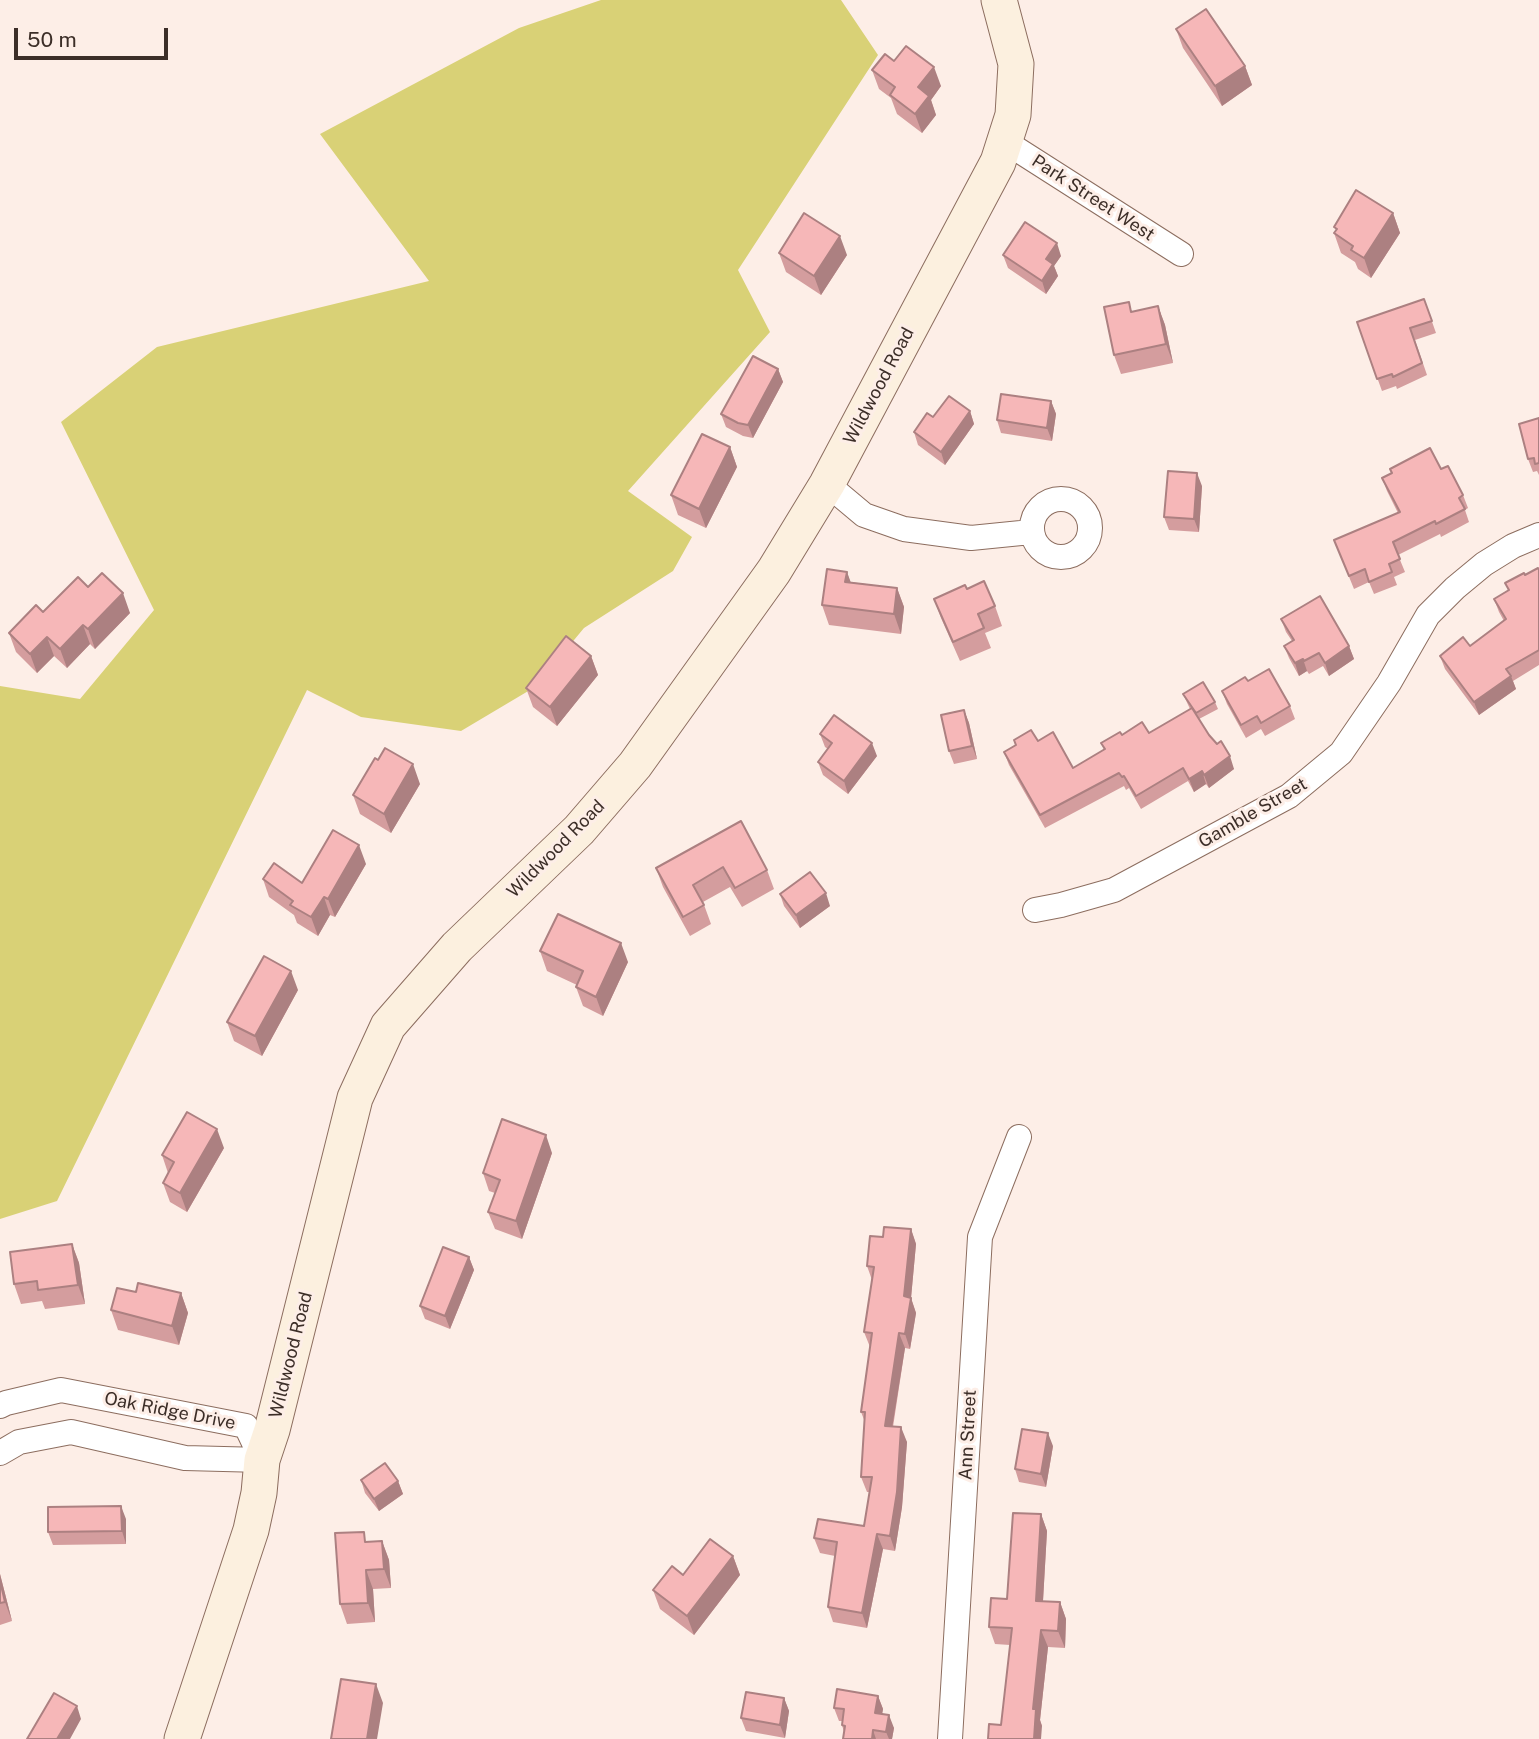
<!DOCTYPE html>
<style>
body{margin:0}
#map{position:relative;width:1539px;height:1739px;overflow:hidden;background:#fdeee7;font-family:"Public Sans",sans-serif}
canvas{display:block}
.scale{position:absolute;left:14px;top:28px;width:154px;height:32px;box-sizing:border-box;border:4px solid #3c2e28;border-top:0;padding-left:9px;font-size:21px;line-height:24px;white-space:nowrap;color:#3c2e28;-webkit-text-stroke:5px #fdeee7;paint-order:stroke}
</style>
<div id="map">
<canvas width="1539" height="1739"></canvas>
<div class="scale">50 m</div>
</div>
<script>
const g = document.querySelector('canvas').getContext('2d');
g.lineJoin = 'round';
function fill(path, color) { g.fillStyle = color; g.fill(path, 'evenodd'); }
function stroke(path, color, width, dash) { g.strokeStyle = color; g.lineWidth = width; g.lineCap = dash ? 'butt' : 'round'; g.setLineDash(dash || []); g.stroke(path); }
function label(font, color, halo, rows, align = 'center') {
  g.font = font + ' "Public Sans",sans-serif'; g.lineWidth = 6; g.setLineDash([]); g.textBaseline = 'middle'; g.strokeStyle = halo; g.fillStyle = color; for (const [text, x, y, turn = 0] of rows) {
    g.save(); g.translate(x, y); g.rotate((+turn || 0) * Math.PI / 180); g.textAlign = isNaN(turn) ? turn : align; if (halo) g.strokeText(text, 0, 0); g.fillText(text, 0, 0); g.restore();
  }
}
const green = new Path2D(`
 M601,0H841L878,55L738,270L770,332L628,491L692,537L673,571L584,628L535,687L461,731L361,717L307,690L57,1201L0,1219V686L80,699L154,610L61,422L157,347L429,281L320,134L519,28Z`);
const street = new Path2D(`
 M1004,141L1181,254
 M827,484L864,515L904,529L971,538L1031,532
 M1032 528a29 29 0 1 1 58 0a29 29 0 1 1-58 0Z
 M1035,910L1061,905L1114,890L1289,796L1341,753L1389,683L1428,615L1455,588L1484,564L1513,546L1539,535
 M0,1406L6,1403L61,1390L246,1426L262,1460L185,1458L71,1432L19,1442L0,1453
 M950,1739L980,1237L1019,1137`);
const secondary = new Path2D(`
 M182,1739L251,1530L259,1493L262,1460L272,1430L355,1098L388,1026L457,947L579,830L635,765L774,571L827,484L998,162L1013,115L1016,64L999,0`);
const wall = new Path2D(`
 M1176,29L1245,66L1252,85L1222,106L1183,48Z
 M894,61L941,86L931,100L936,115L922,133L897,114L891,98L879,89L872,70Z
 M1393,213L1400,233L1371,278L1358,269L1355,262L1341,253L1334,233L1336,230L1334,227Z
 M779,253L847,255L821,295L786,272Z
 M1003,255L1061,256L1054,266L1058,276L1046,294L1008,268Z
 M1424,299L1436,333L1415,340L1427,375L1397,389L1396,386L1382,391L1357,322Z
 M1158,306L1165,325L1173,363L1121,374L1114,355L1132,312Z
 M778,369L783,382L753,438L743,436L726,427L721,414Z
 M1051,401L1056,414L1052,441L1001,433L997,420Z
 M970,411L974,424L945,465L918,445L914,432L933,417Z
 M1539,418V475L1537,471L1533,472L1528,459Z
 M730,447L737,467L706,528L678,515L671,495Z
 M1441,469L1463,495L1468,508L1465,510L1469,522L1441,537L1440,534L1398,555L1405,572L1394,577L1397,585L1374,594L1369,582L1354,589L1334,540L1398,513L1387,491L1382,478Z
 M1202,486L1199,532L1169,530L1164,517Z
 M1539,570V665L1513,681L1516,689L1479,715L1445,669L1440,656L1470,646L1504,621L1499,612L1494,599L1508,590L1505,583Z
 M847,572L850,582L897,588L904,607L901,634L829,625L822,605Z
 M88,587L130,613L95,649L90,644L67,668L54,656L37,673L16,652L9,633Z
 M967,589L995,606L1002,626L985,633L991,648L960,661L941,618L934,599Z
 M1281,619L1349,646L1354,659L1329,676L1323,666L1309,674L1307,671L1299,676L1289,658L1284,646L1292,641L1286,632Z
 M591,656L598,675L557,726L533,707L526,688Z
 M1248,681L1290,706L1295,719L1265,736L1261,729L1246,738L1227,704L1222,691Z
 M1183,694L1215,702L1218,709L1199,719L1209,735L1234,769L1209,788L1206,784L1194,792L1188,781L1141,809L1129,788L1126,790L1124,786L1045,828L1009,765L1004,752L1015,745L1014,740L1038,741L1073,768L1104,750L1101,743L1122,735L1149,733L1190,709Z
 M964,710L969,723L977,759L954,764L949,751Z
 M820,734L877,756L848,794L823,775L818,762L828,749L825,747Z
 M420,784L391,833L360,814L353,795Z
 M741,821L767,870L774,889L742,907L730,887L703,902L711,924L690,936L663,887L656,868Z
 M366,864L335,917L330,915L318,936L297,923L294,915L269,897L263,879L302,883Z
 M780,894L830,906L800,928L784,906Z
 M540,951L628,962L603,1016L583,1006L576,987L577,985L547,971Z
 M298,990L262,1056L234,1041L227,1022Z
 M224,1148L187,1212L170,1202L163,1183L168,1173L162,1155Z
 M552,1153L522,1239L495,1229L488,1212L495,1193L489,1191L483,1173Z
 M911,1229L916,1244L911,1298L916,1313L910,1349L905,1348L893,1427L907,1442L902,1507L895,1551L883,1549L867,1628L833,1622L828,1607L835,1556L820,1553L814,1538L864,1526L870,1492H867L861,1477L865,1422L861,1412L870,1347L864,1332L872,1280L867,1266L883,1237Z
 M72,1244L79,1263L85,1304L45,1309L42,1301L21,1304L14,1284Z
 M469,1257L474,1270L450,1329L425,1319L420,1306Z
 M136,1292L181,1293L188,1313L179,1345L118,1330L111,1310Z
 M1053,1446L1046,1487L1019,1482L1015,1469Z
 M361,1480L398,1481L403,1494L379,1511L365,1493Z
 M1041,1514L1047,1531L1043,1601L1060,1602L1066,1619L1065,1648L1048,1647L1040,1720L1042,1726L1001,1725L1010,1645L995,1644L989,1627L1007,1599Z
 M126,1519V1544L53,1545L48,1532Z
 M382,1541L389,1560L391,1588L373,1589L375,1622L347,1624L340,1604L368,1542Z
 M733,1556L740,1575L694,1635L660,1609L653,1590L683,1575Z
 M0,1574L12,1621L0,1625Z
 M878,1696L883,1709L882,1714L894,1728L892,1739H843L844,1732L842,1725V1721H839L834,1708Z
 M784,1698L789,1711L785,1738L746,1731L741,1718Z`);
const shadedWall = new Path2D(`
 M1245,66L1252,85L1222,106L1215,86Z
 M934,67L941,86L931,100L936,115L922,133L915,114L918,87Z
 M1393,213L1400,233L1371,278L1364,258Z
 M840,236L847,255L821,295L814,276Z
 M1057,243L1061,256L1054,266L1058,276L1046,294L1042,281L1046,259Z
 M1158,306L1165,325L1173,363L1166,344Z
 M778,369L783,382L753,438L748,425Z
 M1051,401L1056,414L1052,441L1047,428Z
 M970,411L974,424L945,465L941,452Z
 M730,447L737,467L706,528L699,509Z
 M1197,473L1202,486L1199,532L1194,519Z
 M847,572L854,591L845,582Z
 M897,588L904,607L901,634L894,614Z
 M123,593L130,613L95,649L88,629Z
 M83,625L90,644L67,668L60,649Z
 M47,637L54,656L37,673L30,654Z
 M1349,646L1354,659L1329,676L1325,663Z
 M591,656L598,675L557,726L550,707Z
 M1303,659L1307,671L1299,676L1295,663Z
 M1511,676L1516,689L1479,715L1474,702Z
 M964,710L969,723L977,759L972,746Z
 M872,743L877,756L848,794L844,781Z
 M1230,756L1234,769L1209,788L1204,775Z
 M413,764L420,784L391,833L384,814Z
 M1202,771L1206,784L1194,792L1189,779Z
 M359,845L366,864L335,917L328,899Z
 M826,893L830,906L800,928L796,915Z
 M324,897L330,915L318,936L311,917Z
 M621,943L628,962L603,1016L596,997Z
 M291,971L298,990L262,1056L255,1036Z
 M217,1129L224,1148L187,1212L180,1193Z
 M546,1135L552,1153L522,1239L516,1221Z
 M911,1229L916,1244L911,1298L916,1313L910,1349L905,1334L904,1296Z
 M72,1244L79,1263L85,1304L78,1285Z
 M469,1257L474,1270L450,1329L445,1316Z
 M181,1293L188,1313L179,1345L172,1326Z
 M899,1333L905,1348L890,1441L885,1426Z
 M901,1427L907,1442L902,1507L895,1551L890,1536Z
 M1048,1433L1053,1446L1046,1487L1041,1474Z
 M398,1481L403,1494L379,1511L374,1499Z
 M121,1506L126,1519V1544L122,1531Z
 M1041,1514L1047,1531L1042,1618L1036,1601Z
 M877,1534L883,1549L867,1628L862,1613Z
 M382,1541L389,1560L391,1588L384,1569Z
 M733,1556L740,1575L694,1635L687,1616Z
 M366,1570L373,1589L375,1622L368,1603Z
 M0,1574L12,1621L5,1602L0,1581Z
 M1060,1602L1066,1619L1065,1648L1058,1631Z
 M1041,1630L1048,1647L1040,1720L1042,1726L1041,1739H1034L1033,1709Z
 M376,1684L383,1703L377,1739H367Z
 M878,1696L883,1709L880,1726L875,1713Z
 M784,1698L789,1711L785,1738L780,1725Z
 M77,1706L81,1719L70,1739H57Z
 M889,1715L894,1728L892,1739H889L886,1732Z
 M873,1730L876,1739H872Z`);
const building = new Path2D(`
 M1206,9L1245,66L1215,86L1176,29Z
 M906,46L934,67L918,87L929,96L915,114L890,95L895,87L872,70L885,54L894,61Z
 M1356,190L1393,213L1364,258L1351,250L1353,246L1334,233L1337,229L1334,227Z
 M804,213L840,236L814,276L779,253Z
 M1025,222L1057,243L1046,259L1053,264L1042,281L1003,255Z
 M1424,299L1432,321L1410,328L1422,363L1393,377L1392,374L1377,379L1357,322Z
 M1129,302L1131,312L1158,306L1166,344L1114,355L1104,307Z
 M753,356L778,369L748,425L738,423L721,414Z
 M1001,394L1051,401L1047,428L997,420Z
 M949,396L970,411L941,452L914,432L927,413L933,417Z
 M1539,418V463L1535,464L1534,458L1528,459L1519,424Z
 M702,434L730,447L699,509L671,495Z
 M1430,448L1441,469L1448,466L1463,495L1459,498L1465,509L1436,524L1435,521L1393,542L1400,559L1389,564L1392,572L1369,582L1365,569L1349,576L1334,540L1400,512L1382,478L1392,473L1390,469Z
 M1168,471L1197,473L1194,519L1164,517Z
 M1538,568L1539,570V650L1506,669L1511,676L1474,702L1440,656L1463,637L1470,646L1506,619L1494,599L1509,590L1505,583L1524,573L1525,575Z
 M827,569L847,572L845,582L897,588L894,614L822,605Z
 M102,573L123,593L88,629L83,625L60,649L47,637L30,654L9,633L36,605L43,612L78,577L88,587Z
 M984,581L995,606L978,614L984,628L953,642L934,599L965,585L967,589Z
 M1320,596L1349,646L1325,663L1319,653L1304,661L1303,659L1295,663L1284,646L1294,640L1281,619Z
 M566,636L591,656L550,707L526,688Z
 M1269,669L1290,706L1261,723L1257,716L1241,725L1222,691L1245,677L1248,681Z
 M1203,682L1215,702L1196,713L1183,694Z
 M1192,708L1209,735L1217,744L1221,741L1230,756L1204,775L1202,771L1189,779L1183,768L1136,796L1124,776L1122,777L1119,773L1040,815L1004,752L1016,745L1014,740L1031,730L1038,741L1053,732L1073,768L1105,749L1101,743L1120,732L1122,735L1142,722L1149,733Z
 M964,710L972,746L949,751L941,715Z
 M834,715L872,743L844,781L818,762L832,743L820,734Z
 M385,748L413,764L384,814L353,795L375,758L378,760Z
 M741,821L767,870L735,888L723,867L693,885L704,905L683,917L656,868Z
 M333,830L359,845L328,899L324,897L311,917L290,905L293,901L263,879L274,863L302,883Z
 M810,872L826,893L796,915L780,894Z
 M558,914L621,943L596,997L576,987L583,971L540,951Z
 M264,956L291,971L255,1036L227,1022Z
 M187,1112L217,1129L180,1193L163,1183L174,1162L162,1155Z
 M502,1119L546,1135L516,1221L488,1212L500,1180L483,1173Z
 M884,1227L911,1229L904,1296L911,1298L905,1334L899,1333L885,1426L901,1427L897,1492L890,1536L877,1534L862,1613L828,1607L837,1542L814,1538L818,1519L864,1526L872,1477H861L865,1412H861L872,1333L864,1332L874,1267L867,1266L870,1236L883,1237Z
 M72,1244L78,1285L38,1290L37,1281L14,1284L10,1252Z
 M443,1247L469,1257L445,1316L420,1306Z
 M138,1283L181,1293L172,1326L111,1310L117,1288L136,1292Z
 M1022,1429L1048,1433L1041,1474L1015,1469Z
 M385,1463L398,1481L374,1499L361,1480Z
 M121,1506L122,1531L48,1532V1507Z
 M1013,1513L1041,1514L1036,1601L1060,1602L1058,1631L1041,1630L1033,1709H1036L1034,1739H988L989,1724L1001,1725L1012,1628L989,1627L991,1598L1007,1599Z
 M364,1532L365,1542L382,1541L384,1569L366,1570L368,1603L340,1604L335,1533Z
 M710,1539L733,1556L687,1616L653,1590L672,1566L683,1575Z
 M0,1581L5,1602L0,1603Z
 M341,1679L376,1684L367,1739H331Z
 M837,1689L878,1696L875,1713L889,1715L886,1732L873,1730L872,1739H843L845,1726L842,1725L844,1709L834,1708Z
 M746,1692L784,1698L780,1725L741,1718Z
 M54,1693L77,1706L57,1739H27Z`);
const streetNames = [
 ["Park Street West",1093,198,33],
 ["Wildwood Road",879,386,-62],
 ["Gamble Street",1253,813,-30],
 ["Wildwood Road",556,849,-45],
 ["Wildwood Road",291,1355,-76],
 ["Oak Ridge Drive",170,1411,11],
 ["Ann Street",968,1435,-87]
];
fill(green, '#d9d176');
stroke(street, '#8c6d5f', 26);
stroke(secondary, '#8c6d5f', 37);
stroke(street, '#fff', 24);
stroke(secondary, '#fcf0df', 35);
fill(wall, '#d49d9e');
fill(shadedWall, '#ac8081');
fill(building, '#f6b7b8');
stroke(building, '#ac8081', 2);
label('18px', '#3c2e28', '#fdeee7', streetNames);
</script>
